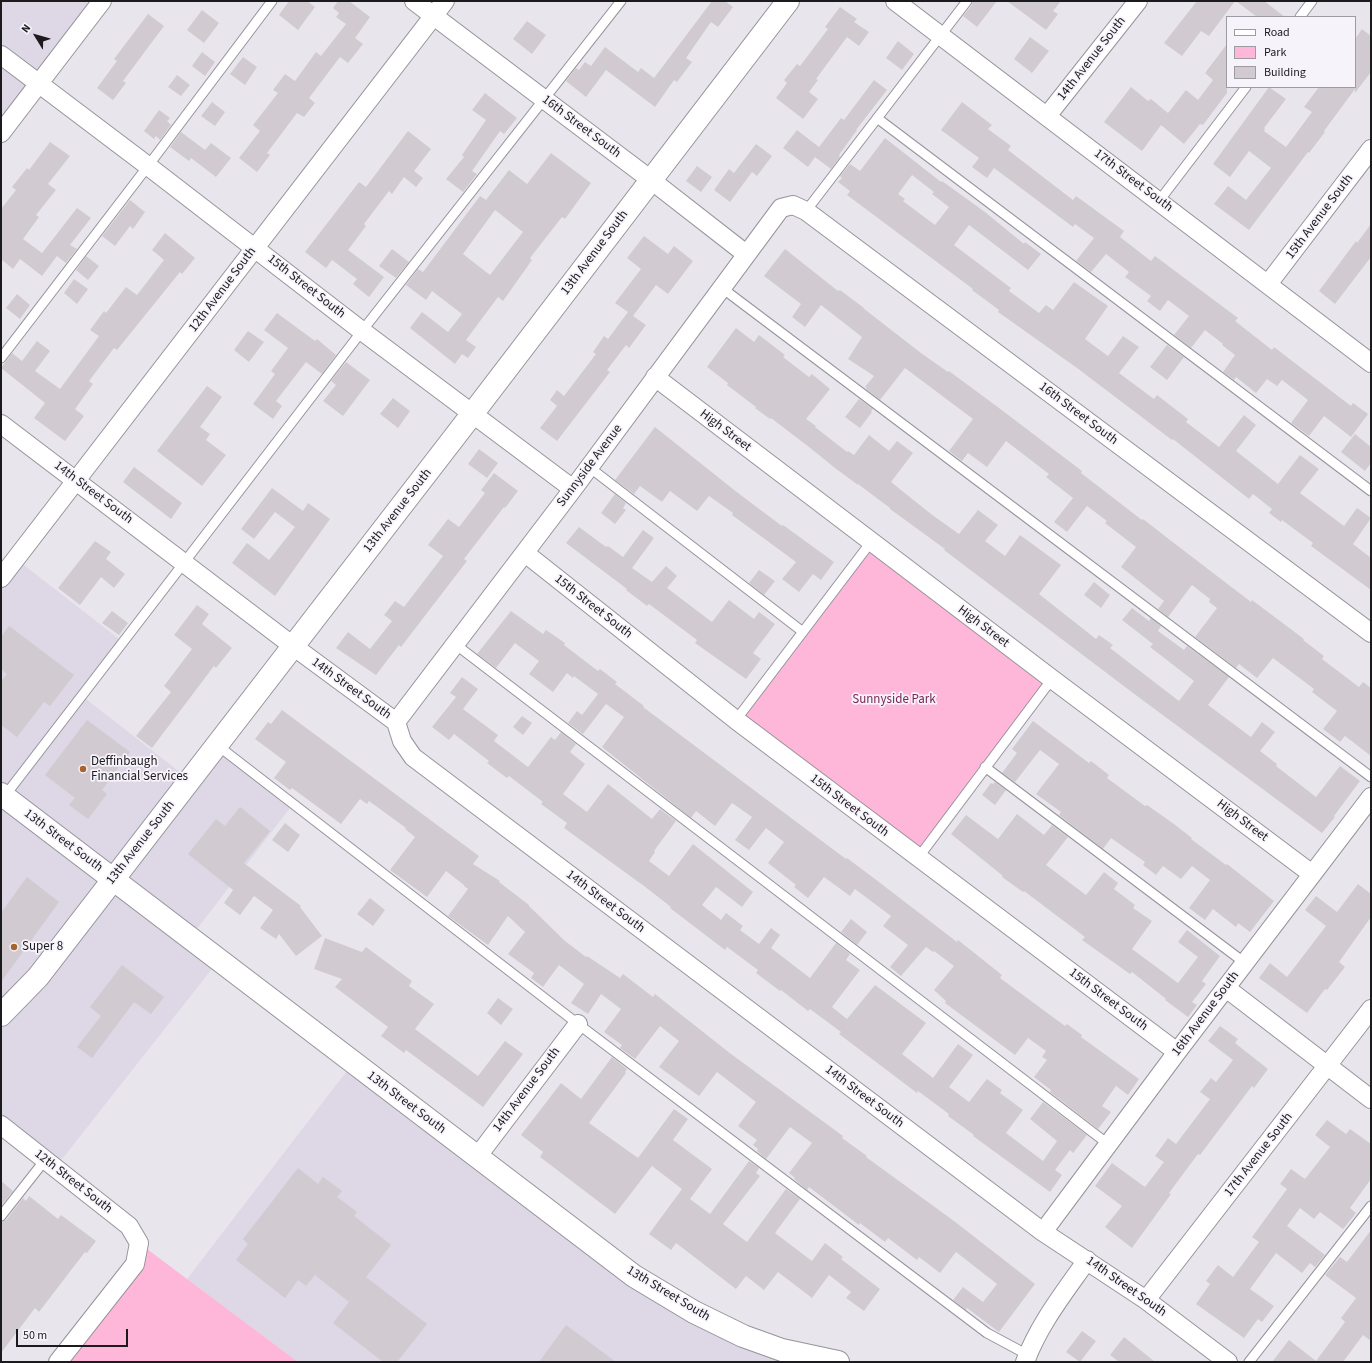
<!DOCTYPE html>
<style>
body{margin:0}
#map{position:relative;width:1372px;height:1363px;overflow:hidden;background:#e9e5ed;font-family:"Source Sans 3",sans-serif}
canvas{display:block}
.frame{position:absolute;inset:0;border:2px solid #1b1a1d;pointer-events:none}
.legend{position:absolute;left:1226px;top:16px;width:130px;height:72px;box-sizing:border-box;background:#f6f3fb;border:1px solid #9e9ca2;margin:0;padding:5px 7px;list-style:none;font-size:12px;color:#1b1a1d}
.legend li{display:flex;align-items:center;gap:8px;height:20px}
.legend b{width:20px;border:1px solid #9e9ca2}
.north{position:absolute;left:16px;top:16px;width:40px;height:40px;-webkit-text-stroke:3px #f6f3fb;paint-order:stroke;rotate:307deg;font-size:11px;font-weight:700;line-height:16px;text-align:center;color:#1b1a1d}
.north::after{content:'';display:block;margin:auto;width:14px;height:18px;background:#1b1a1d;clip-path:polygon(50% 0,100% 100%,50% 72%,0 100%)}
.scale{position:absolute;left:16px;top:1329px;width:112px;height:18px;box-sizing:border-box;border:2px solid #1b1a1d;border-top:0;padding-left:5px;font-size:12px;line-height:14px;white-space:nowrap;color:#1b1a1d;-webkit-text-stroke:3px #f6f3fb;paint-order:stroke}
</style>
<div id="map">
<canvas width="1372" height="1363"></canvas>
<div class="frame"></div>
<ul class="legend">
<li><b style="height:5px;background:#fff"></b>Road</li>
<li><b style="height:11px;background:#feb7d8"></b>Park</li>
<li><b style="height:11px;background:#d1cbd1"></b>Building</li>
</ul>
<div class="north">N</div>
<div class="scale">50 m</div>
</div>
<script>
const g = document.querySelector('canvas').getContext('2d');
g.lineJoin = 'round';
function fill(path, color) { g.fillStyle = color; g.fill(path, 'evenodd'); }
function stroke(path, color, width, dash) { g.strokeStyle = color; g.lineWidth = width; g.lineCap = dash ? 'butt' : 'round'; g.setLineDash(dash || []); g.stroke(path); }
function label(font, color, halo, rows, align = 'center') {
  g.font = font + ' "Source Sans 3",sans-serif'; g.lineWidth = 3.5; g.setLineDash([]); g.textBaseline = 'middle'; g.strokeStyle = halo; g.fillStyle = color; for (const [text, x, y, turn = 0] of rows) {
    g.save(); g.translate(x, y); g.rotate((+turn || 0) * Math.PI / 180); g.textAlign = isNaN(turn) ? turn : align; if (halo) g.strokeText(text, 0, 0); g.fillText(text, 0, 0); g.restore();
  }
}
const built = new Path2D(`
 M1,1H102L1,133Z
 M16,559L123,642L82,696L190,780L217,745L293,804L190,938L219,960L55,1168L1,1125V564Z
 M353,1063L694,1312L830,1362H298L187,1279Z`);
const green = new Path2D(`
 M871,542L1052,679L918,858L736,720Z
 M139,1243L298,1362H58Z`);
const building = new Path2D(`
 M289,1H307L315,7L298,30L279,15Z
 M338,1H349L370,17L355,38L363,44L348,63L340,57L309,98L315,103L304,117L297,113L267,153L270,155L257,172L239,158L260,131L253,125L278,93L273,90L285,74L295,81L316,52L321,56L346,24L336,17L339,13L333,8Z
 M712,1H725L733,7L718,27L711,22L686,58L692,62L677,82L674,80L655,107L606,70L586,97L566,81L576,68L579,70L585,62L591,66L605,47L638,72L641,68L654,78Z
 M973,1H997L977,27L963,16L972,5Z
 M1007,1H1061L1053,11L1058,14L1046,30Z
 M1197,1H1235L1209,36L1201,31L1182,56L1164,43Z
 M1236,1H1264L1285,17H1257Z
 M840,7L857,19L854,22L869,32L859,46L847,37L816,79L818,80L809,92L818,99L803,119L776,98L787,83L784,80L797,64L800,66L828,29L825,27Z
 M202,10L219,23L204,43L187,30Z
 M148,14L164,26L123,81L126,83L113,100L97,88L117,61L114,59Z
 M527,21L546,35L532,54L513,39Z
 M1362,29L1371,36V72L1355,93V89L1324,131L1325,132L1309,153L1308,152L1249,230L1214,204L1228,186L1246,200L1271,168L1249,151L1230,177L1213,164L1269,87L1286,99L1264,128L1265,129L1264,131L1286,147L1312,112L1304,107L1319,87H1355V39Z
 M1030,37L1049,51L1032,73L1014,59Z
 M898,41L914,54L902,70L886,58Z
 M1227,44V93L1203,125L1200,124L1184,144L1161,125L1142,151L1104,122L1131,87L1148,101L1151,99L1168,113L1186,90L1198,100L1213,80L1205,73Z
 M202,52L215,62L205,76L192,66Z
 M243,57L257,67L245,85L230,74Z
 M177,75L190,85L181,96L168,87Z
 M874,80L887,90L856,130H857L839,155L840,157L831,169L815,157L808,167L783,148L797,130L819,147L841,118L844,120Z
 M485,93L517,118L504,134L500,131L472,171L477,174L463,192L446,179L464,157L462,155L486,120L472,110Z
 M212,102L225,112L215,126L201,116Z
 M962,102L992,125L988,129L1011,146L1008,150L1073,200L1076,196L1124,231L1120,237L1151,261L1155,256L1238,318L1235,321L1272,350L1274,347L1351,406L1353,403L1368,414L1351,437L1324,416L1309,436L1291,423L1308,400L1282,380L1277,386L1267,379L1256,393L1236,377L1234,380L1223,372L1235,355L1222,345L1223,344L1205,330L1191,348L1174,335L1189,316L1168,300L1160,311L1147,301L1151,296L1125,277L1129,272L1106,254L1091,272L1076,261L1094,238L1075,224L1073,227L994,168L987,178L972,167L979,158L941,130Z
 M159,110L170,118L167,121L171,125L160,140L156,136L154,139L144,131Z
 M408,131L431,149L414,171L423,178L416,187L404,177L392,194L389,191L364,224L366,226L348,250L384,277L369,297L353,284L357,279L332,260L326,268L305,252L359,182L366,187Z
 M181,132L205,150L211,143L231,158L216,177L191,158L189,161L170,147Z
 M885,138L941,182L942,181L985,212L1024,244L1025,242L1041,254L1028,270L969,225L954,245L1011,288L1009,291L1039,313L1046,305L1053,310L1074,282L1108,306L1085,339L1108,356L1123,336L1139,347L1119,373L1154,399L1157,395L1188,419L1186,422L1219,447L1244,415L1256,425L1236,451L1278,484L1300,455L1319,469L1300,493L1344,526L1357,508L1371,518L1353,544L1371,558V590L1311,546L1313,543L1282,520L1281,522L1269,513L1272,509L1253,494L1249,499L1173,439L1172,440L1077,368L998,312L999,310L972,290L973,289L847,195L850,191L838,182L842,178L840,176L850,164L860,171ZM912,175L934,192L932,194L949,207L935,225L903,201L905,199L898,194Z
 M50,142L70,156L48,184L56,190L36,215L39,217L23,239L42,253L77,208L91,218L70,245L77,249L66,263L57,256L42,276L20,259L13,269L1,259V209L16,190L12,187L27,168L29,170Z
 M756,144L772,156L757,176L752,172L730,202L714,190L729,169L734,173Z
 M551,153L591,183L565,219L562,217L530,258L532,260L503,301L498,297L466,340L476,347L468,358L462,354L455,364L410,328L422,312L448,332L462,314L432,291L426,300L406,285L418,269L423,272L480,196L486,200L509,170L527,184ZM495,210L523,232L490,275L463,254Z
 M697,166L712,177L701,192L686,181Z
 M130,200L145,212L133,229L130,226L115,246L102,236Z
 M1371,224V257L1335,304L1319,291L1356,241L1357,243Z
 M165,233L195,258L182,274L180,272L117,350L114,348L89,381L93,384L75,409L84,416L65,441L34,418L45,403L1,368L12,353L22,361L37,341L50,351L35,371L60,389L99,336L90,330L104,311L106,313L126,287L137,295L164,260L152,250Z
 M644,236L668,254L674,246L693,261L668,294L656,285L633,316L646,325L629,348L626,345L607,370L610,372L557,441L540,428L557,406L550,400L557,390L564,396L596,354L593,352L604,336L608,339L628,312L615,303L641,269L627,258Z
 M392,249L409,262L396,278L379,266Z
 M785,249L838,291L840,290L864,308H863L921,353L948,372L949,371L999,408L1082,471L1081,473L1142,520L1143,519L1170,540L1251,602L1252,600L1304,639L1303,640L1324,656L1322,659L1359,687L1363,682L1371,688V756L1345,736L1340,742L1323,729L1337,711L1312,692L1314,689L1273,658L1257,678L1239,664L1236,668L1195,637L1217,608L1209,602L1210,599L1192,585L1168,617L1158,609L1164,601L1121,567L1136,547L1105,523L1107,521L1087,506L1067,532L1054,522L1073,498L1046,477L1049,474L1006,441L987,467L968,453L962,461L949,451L973,419L905,368L880,400L866,389L867,388L865,387L874,376L848,359L862,337L821,305L805,327L792,317L801,304L764,276Z
 M86,256L99,266L88,280L76,270Z
 M74,279L88,289L77,304L64,293Z
 M17,294L30,305L20,319L6,308Z
 M277,313L315,341L317,339L336,355L322,374L306,362L276,401L282,406L273,419L253,404L275,374L271,371L288,348L264,330Z
 M736,328L754,342L759,335L785,355L783,357L809,377L812,374L830,389L806,419L816,426L815,427L847,452L848,451L854,455L869,435L889,451L897,441L913,453L891,482L931,514L959,534L978,510L998,525L985,541L1005,556L1020,535L1061,565L1039,594L1096,639L1099,635L1113,645L1110,648L1179,701L1194,681L1150,647L1153,644L1122,620L1132,608L1149,621L1151,618L1161,626L1158,631L1184,650L1187,646L1229,677L1208,705L1251,737L1262,722L1275,732L1260,751L1277,764L1276,766L1316,797L1340,766L1360,781L1334,816L1335,817L1322,833L1133,693L944,550L945,549L890,509V508L858,484V485L835,468L809,447L771,418L770,419L755,408L756,407L727,385L728,383L707,367Z
 M248,331L264,342L249,362L234,350Z
 M1167,345L1184,357L1167,380L1150,367Z
 M346,362L370,380L343,416L323,401L336,385L331,381Z
 M207,386L222,397L200,427L210,434L206,440L226,455L202,486L157,451Z
 M393,398L410,411L398,428L380,414Z
 M859,399L873,409L871,411L872,412L860,428L845,417Z
 M655,427L738,493L782,526L783,525L834,562L821,580L813,574L799,592L782,579L796,562L732,515L733,513L709,496L697,511L670,491L662,502L640,486L634,494L615,480Z
 M1355,434L1371,447V463L1365,471L1341,452Z
 M479,449L498,463L487,478L468,464Z
 M134,467L182,503L171,519L123,482Z
 M494,473L518,491L505,508L504,507L464,559L467,561L424,617L401,647L399,645L376,675L336,648L348,632L370,649L392,621L384,615L395,601L404,607L443,556L428,545L448,519L459,527L485,493L481,490Z
 M272,488L303,511L308,503L330,519L275,596L232,563L247,543L269,560L295,527L275,512L254,539L241,529Z
 M615,494L626,503L623,508L626,510L615,524L601,513Z
 M579,527L606,547L608,546L623,557L643,530L654,538L632,568L652,582L666,566L677,576L667,588L712,622L729,600L754,619L759,612L775,624L753,653L761,659L746,679L695,643L697,640L649,604L647,606L626,590L627,589L566,543Z
 M95,541L111,552L106,559L125,574L114,588L101,577L80,605L58,588Z
 M759,570L775,581L764,595L749,583Z
 M1094,582L1110,595L1101,608L1084,595Z
 M197,605L209,614L202,624L232,648L216,668L214,666L152,748L136,736L171,692L164,686L192,649L174,635Z
 M112,611L128,623L119,635L102,623Z
 M511,611L543,634L546,630L565,643L564,645L598,671L600,669L617,682L615,684L644,706L643,707L846,859L847,858L875,879L957,942L958,940L1002,975L1000,978L1065,1026L1067,1024L1082,1035L1081,1037L1139,1079L1128,1095L1116,1086L1102,1106L1111,1112L1098,1129L1050,1092L1051,1090L1034,1077L1047,1060L1042,1057L1046,1051L1028,1038L1015,1055L945,1003L946,1001L934,990L954,966L934,951L933,952L926,947L901,976L890,967L908,945L883,926L891,916L855,889L850,896L824,877L808,898L794,887L796,885L768,863L784,842L766,828L749,850L735,840L752,817L732,803L715,826L696,811L691,818L602,747L624,717L606,704L583,734L568,723L577,711L582,715L598,694L574,676L573,678L567,673L553,692L529,674L539,661L515,643L496,668L477,654Z
 M9,626L74,675L50,706L44,702L17,737L1,725V682L7,674L1,669V637Z
 M462,677L478,689L463,709L498,735L494,741L528,767L551,737L555,740L561,732L576,744L570,752L585,764L563,794L587,812L608,784L652,819L660,809L676,821L654,851L655,852L649,861L669,876L693,844L753,892L742,907L716,887L702,905L721,920L726,913L743,926L740,930L759,944L771,928L780,935L771,948L810,978L836,943L850,954L846,960L860,970L832,1007L847,1019L875,985L926,1023L902,1054L933,1078L958,1044L973,1055L949,1087L969,1102L987,1079L1002,1090L1000,1093L1023,1110L1006,1133L1043,1161L1057,1141L1030,1119L1043,1102L1087,1135L1073,1153L1070,1150L1055,1170L1062,1175L1050,1192L973,1136L974,1135L948,1116L949,1114L918,1091L917,1093L839,1034L841,1032L810,1009L808,1011L781,990L780,991L756,973L758,970L727,947L725,950L670,908L671,907L644,886L564,828L567,823L541,804L543,802L509,776L507,778L487,763L489,761L454,734L449,740L432,727L456,697L450,693Z
 M282,710L479,856L473,864L500,881L499,882L529,905V906L565,941L586,957L587,956L620,978L623,974L653,997L655,994L731,1054L843,1136L842,1138L867,1156L866,1157L954,1221L1035,1284L999,1332L967,1308L966,1310L953,1300L963,1287L983,1302L997,1284L956,1252L940,1273L919,1257L917,1260L888,1238L885,1242L860,1223L859,1225L809,1187L807,1190L794,1179L795,1178L789,1173L812,1143L790,1127L766,1159L757,1151L758,1149L753,1145L757,1140L738,1126L756,1102L717,1072L699,1096L659,1067L679,1041L660,1026L635,1059L620,1048L622,1045L604,1032L621,1009L601,994L588,1014L571,1003L584,984L559,965L543,987L531,978L534,973L508,954L525,932L508,916L488,945L448,916L468,889L464,886V885L446,871L427,897L390,870L415,837L405,829L406,828L369,801L367,804L360,799L341,824L292,788L290,790L274,778L286,762L255,739L268,722L271,724Z
 M522,716L532,723L523,735L513,727Z
 M87,720L130,752L102,790L107,794L88,819L69,805L75,798L45,775Z
 M1033,721L1089,763L1091,761L1109,775L1107,778L1145,806L1147,805L1174,824L1192,838L1191,839L1226,865L1227,864L1274,901L1250,932L1238,923L1236,927L1213,909L1205,920L1189,908L1210,880L1192,866L1181,879L1163,866L1156,875L1143,865L1145,862L1111,838L1103,849L1059,815L1061,812L1036,794L1059,764L1040,750L1015,782L1002,773L1017,753L1012,749Z
 M995,782L1006,790L995,805L982,795L991,783L993,784Z
 M240,807L270,831L244,863L301,906L300,907L322,936L296,956L279,934L276,939L260,928L273,910L254,896L240,915L224,903L233,890L188,854L216,819L225,826Z
 M1017,814L1044,835L1052,825L1068,837L1046,865L1086,895L1104,872L1118,883L1114,889L1135,905L1133,908L1152,921L1132,949L1178,983L1198,957L1178,942L1187,930L1220,956L1202,981L1206,984L1192,1002L1197,1005L1188,1017L1165,1000L1166,999L1132,972L1130,974L1082,940L1085,937L1024,891L1023,892L1002,877L1003,876L951,834L966,815L998,839Z
 M285,823L300,835L288,852L272,840Z
 M27,877L59,902L1,982V913Z
 M1358,884L1371,894V917L1339,962L1345,967L1327,990L1325,989L1307,1013L1259,978L1270,963L1287,977L1326,926L1305,910L1316,896L1337,912Z
 M370,898L385,910L373,926L357,914Z
 M851,919L867,932L857,945L841,932Z
 M325,938L362,952L366,947L412,981L409,986L434,1004L415,1029L478,1076L505,1041L523,1054L483,1107L406,1050L404,1053L381,1036L388,1027L335,987L342,979L314,969Z
 M122,965L164,997L151,1014L134,1002L92,1058L77,1047L101,1016L90,1007Z
 M498,998L513,1009L501,1025L487,1013Z
 M1220,1026L1238,1039L1235,1043L1268,1069L1254,1088L1252,1086L1200,1155L1198,1154L1169,1193L1171,1194L1132,1248L1105,1227L1122,1206L1095,1186L1112,1163L1145,1187L1164,1162L1155,1156L1168,1138L1176,1144L1210,1099L1200,1092L1211,1078L1216,1082L1233,1060L1208,1041Z
 M612,1057L627,1069L625,1072L626,1073L589,1123L638,1158L674,1109L688,1119L673,1140L712,1169L690,1199L710,1214L749,1161L759,1168L756,1173L760,1176L723,1224L747,1242L786,1189L800,1199L775,1233L812,1261L825,1243L843,1257L841,1259L880,1289L864,1311L846,1298L851,1292L829,1275L812,1298L778,1272L764,1290L746,1276L736,1289L676,1243L671,1250L649,1234L682,1189L652,1166L615,1214L540,1157L543,1152L521,1135L561,1083L581,1099Z
 M1327,1120L1346,1134L1350,1129L1371,1144V1179L1350,1208L1356,1213L1343,1229L1320,1212L1314,1219L1300,1208L1287,1226L1325,1255L1315,1267L1310,1263L1302,1273L1276,1253L1250,1289L1274,1306L1262,1322L1258,1319L1244,1338L1196,1304L1210,1284L1206,1281L1218,1265L1233,1277L1259,1242L1252,1237L1287,1189L1280,1184L1291,1169L1305,1179L1330,1147L1315,1135Z
 M298,1168L318,1184L323,1177L342,1191L337,1197L357,1212L354,1216L391,1245L366,1277L427,1324L397,1362H383L333,1323L349,1302L315,1275L306,1286L298,1280L285,1298L236,1260L248,1244L243,1239Z
 M1,1181L13,1191L1,1206Z
 M29,1196L58,1219L61,1215L96,1241L87,1253L85,1252L39,1312L35,1308L1,1353V1222L6,1220L23,1198L26,1201Z
 M1371,1230V1341L1363,1335L1343,1362H1272L1289,1340L1316,1361L1345,1322L1341,1318L1356,1298L1325,1275L1340,1257L1347,1262Z
 M566,1325L616,1362H539Z
 M1082,1331L1096,1341L1080,1362L1066,1352Z
 M1124,1337L1144,1353L1155,1362H1119L1110,1355Z`);
const service = new Path2D(`
 M1300,17L1312,1
 M877,118L1371,491
 M1159,201L1246,87
 M806,211L967,1
 M722,288L1371,777
 M1,358L148,166L272,1
 M589,467L803,632
 M455,644L1108,1144
 M736,720L871,542
 M217,745L578,1024L987,1333L1028,1355
 M985,767L1245,963
 M4,797L362,331L621,1
 M918,858L1052,679
 M1,1216L45,1160
 M1249,1362L1371,1206`);
const minor = new Path2D(`
 M414,1L651,180L746,254
 M895,1L1371,363
 M1,55L148,166L362,331L573,489
 M1047,116L1138,1
 M1,133L102,1
 M1268,284L1371,149
 M655,377L1052,679L1312,874
 M1,424L293,646L396,722L402,741L413,757L1043,1232L1146,1300L1228,1362
 M525,553L736,720L1177,1052
 M1,578L445,1
 M396,722L573,489L781,208L793,205L806,211L1371,633
 M1226,988L1371,1099
 M1,1125L129,1226L139,1243L135,1264L58,1362
 M477,1157L578,1024
 M1043,1232L1177,1052L1371,797
 M1146,1300L1371,1009
 M1025,1362C1039,1324 1064,1293 1087,1260`);
const tertiary = new Path2D(`
 M1,794L634,1276L694,1312L743,1336L782,1350L838,1362
 M1,1015L38,977L473,413L788,1`);
const markers = [
 [83,769,4,"#a6652f"],
 [14,947,4,"#a6652f"]
];
const streetNames = [
 ["14th Avenue South",1092,59,-52],
 ["16th Street South",581,127,37],
 ["17th Street South",1133,181,37],
 ["15th Avenue South",1320,217,-53],
 ["13th Avenue South",595,253,-53],
 ["15th Street South",306,287,38],
 ["12th Avenue South",223,290,-53],
 ["16th Street South",1078,414,37],
 ["High Street",725,431,37],
 ["Sunnyside Avenue",590,466,-53],
 ["14th Street South",93,493,37],
 ["13th Avenue South",398,511,-52],
 ["15th Street South",593,607,38],
 ["High Street",983,627,37],
 ["14th Street South",351,689,36],
 ["15th Street South",849,806,37],
 ["High Street",1242,821,37],
 ["13th Street South",63,841,37],
 ["13th Avenue South",141,843,-52],
 ["14th Street South",605,902,37],
 ["15th Street South",1108,1000,37],
 ["16th Avenue South",1206,1014,-53],
 ["14th Avenue South",527,1090,-53],
 ["14th Street South",864,1097,37],
 ["13th Street South",406,1103,37],
 ["17th Avenue South",1259,1155,-52],
 ["12th Street South",73,1182,38],
 ["14th Street South",1126,1287,35],
 ["13th Street South",668,1294,31]
];
const parkNames = [
 ["Sunnyside Park",894,700]
];
const poiNames = [
 ["Deffinbaugh",91,762],
 ["Financial Services",91,777],
 ["Super 8",22,947]
];
fill(built, '#ddd7e6');
fill(green, '#feb7d8');
fill(building, '#d1cbd1');
stroke(service, '#96939b', 11);
stroke(minor, '#96939b', 20);
stroke(tertiary, '#96939b', 24);
stroke(service, '#fff', 9);
stroke(minor, '#fff', 18);
stroke(tertiary, '#fff', 22);
for (const [x, y, r, color] of markers) { const dot = new Path2D(); dot.arc(x, y, r, 0, 2 * Math.PI); g.fillStyle = color; g.fill(dot); stroke(dot, '#f6f3fb', 1.5); }
label('13px', '#1b1a1d', '#f6f3fb', streetNames);
label('13px', '#792754', '#f6f3fb', parkNames);
label('13px', '#1b1a1d', '#f6f3fb', poiNames, 'left');
</script>
